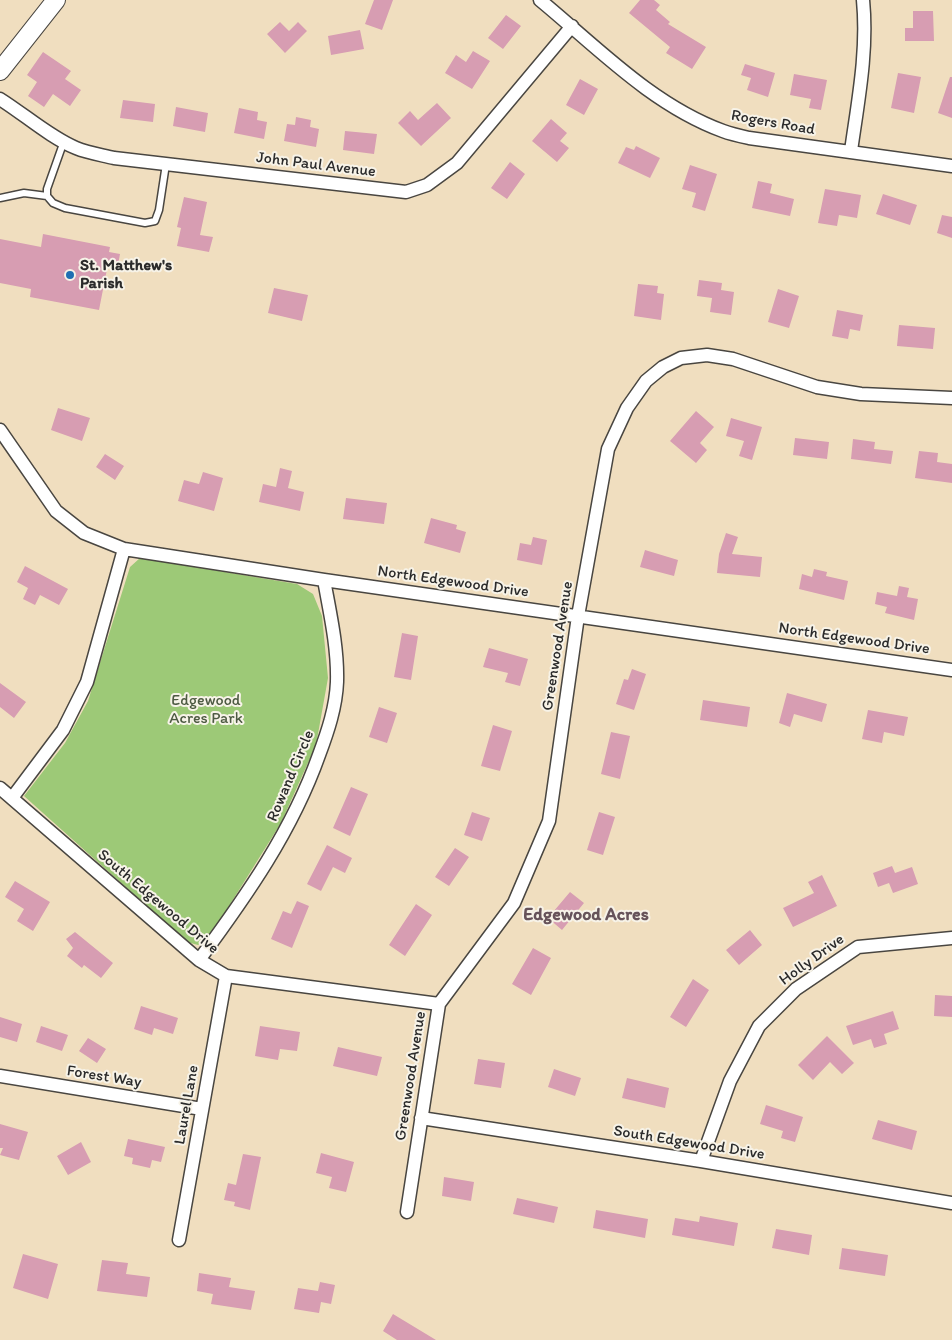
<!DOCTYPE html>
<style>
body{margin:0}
canvas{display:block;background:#f0debf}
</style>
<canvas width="952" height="1340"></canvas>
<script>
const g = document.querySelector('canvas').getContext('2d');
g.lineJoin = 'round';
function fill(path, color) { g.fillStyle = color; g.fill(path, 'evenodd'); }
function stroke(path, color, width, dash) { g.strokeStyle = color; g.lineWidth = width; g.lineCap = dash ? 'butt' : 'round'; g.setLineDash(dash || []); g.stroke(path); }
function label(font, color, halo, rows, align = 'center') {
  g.font = font + ' Itim,sans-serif'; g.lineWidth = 4; g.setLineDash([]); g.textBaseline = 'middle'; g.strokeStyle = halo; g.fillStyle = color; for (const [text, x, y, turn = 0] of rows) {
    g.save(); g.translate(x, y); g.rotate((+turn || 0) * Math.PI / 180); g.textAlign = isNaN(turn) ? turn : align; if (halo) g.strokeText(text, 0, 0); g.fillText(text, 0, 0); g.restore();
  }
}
const green = new Path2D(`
 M140,558L297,584L313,594L322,616L328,678L316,745L281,823L209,938L198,945L187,942L24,796L65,743L88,701L130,567Z`);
const building = new Path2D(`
 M374,0H393L382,30L365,24Z
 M640,0H654L660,5L656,10L670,22L668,24L706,47L692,69L666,53L670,47L629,13Z
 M913,11H933L934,41H905V28H913Z
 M506,15L521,26L503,49L488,38Z
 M280,22L289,31L298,22L307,31L285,53L267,34Z
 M360,30L364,49L331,55L328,36Z
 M473,51L490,61L472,89L445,73L456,55L466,62Z
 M43,52L71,71L65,79L81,90L70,106L53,94L44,107L28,96L37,82L27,75Z
 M745,64L775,73L768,97L747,90L751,78L741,75Z
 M898,73L921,77L914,113L891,108Z
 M794,74L827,80L821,110L809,108L811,99L790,95Z
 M950,77H952V118L938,113Z
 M580,79L598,89L584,115L566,105Z
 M123,100L155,104L153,122L120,118Z
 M437,103L451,118L421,146L398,123L410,111L418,120Z
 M176,107L208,113L205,132L173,126Z
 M239,108L258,112L257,120L267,122L264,139L234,133Z
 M296,117L311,120L310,127L319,129L316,147L284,141L287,124L295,125Z
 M551,119L567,133L560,141L569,148L557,162L532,141Z
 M345,131L377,134L374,154L343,150Z
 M636,146L660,158L650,178L618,163L626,147L634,150Z
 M510,162L525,174L507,199L491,188Z
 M690,165L717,174L705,211L692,207L696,193L682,189Z
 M758,181L772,184L770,193L794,199L790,216L752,208Z
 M825,189L861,195L857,218L839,215L837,226L818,223Z
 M883,194L917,205L910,225L876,214Z
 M184,197L207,202L200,235L213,237L209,252L177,246L181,228L177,227Z
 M942,215L952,217V238L937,233Z
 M43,234L110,247L109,252L120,254L118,265L108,264L99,310L30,297L31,289L0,283V239L41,247Z
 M699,280L722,283L721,290L734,292L731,315L710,312L712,298L697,296Z
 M638,284L658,286L657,293L664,294L661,320L634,316Z
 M274,288L308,295L302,321L268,313Z
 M778,289L799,296L789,328L768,322Z
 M837,310L863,315L860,331L850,329L848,339L832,336Z
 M899,325L935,328L933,349L897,346Z
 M58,408L90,418L82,441L51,430Z
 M696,411L714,427L700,443L707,450L696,463L670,441Z
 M731,418L762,427L752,460L739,456L744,441L726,436Z
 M795,438L829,442L827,459L793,455Z
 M853,439L875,442L874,449L893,451L891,464L851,459Z
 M919,451L938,453L937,462L952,464V483L915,478Z
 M105,454L124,466L115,480L96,467Z
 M280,468L292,471L288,488L304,492L300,511L259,502L263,484L276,487Z
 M203,472L223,478L214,511L178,501L184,480L199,484Z
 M346,498L387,503L384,524L343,519Z
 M431,518L457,525L456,529L466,532L460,553L424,543Z
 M726,533L738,537L732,554L762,557L760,577L717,573L719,554Z
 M533,537L547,540L542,565L517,560L520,543L531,545Z
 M645,550L678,560L674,576L640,567Z
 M25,566L68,589L59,605L40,595L35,605L23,599L28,588L17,582Z
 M814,569L827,572L826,576L848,581L844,600L799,589L802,574L812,577Z
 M899,586L909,588L907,597L918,599L914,620L885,613L887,607L875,604L877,592L897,596Z
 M402,633L418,636L411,680L394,677Z
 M489,648L528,659L520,686L505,682L508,673L483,667Z
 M632,669L646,674L634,710L616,704L624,679L628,680Z
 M0,683L26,702L14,718L0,707Z
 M787,693L827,704L822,722L794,714L790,727L779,723Z
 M703,700L750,707L747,727L700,720Z
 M379,707L397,713L387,743L369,737Z
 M868,710L908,717L904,736L884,732L882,743L862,739Z
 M493,725L512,731L500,771L481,766Z
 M611,732L630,736L620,779L601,774Z
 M351,787L368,794L350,836L333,828Z
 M472,812L490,818L482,841L464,835Z
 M599,812L615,817L603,855L587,850Z
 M327,845L352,858L345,873L333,867L321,891L307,884Z
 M455,848L469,857L449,886L435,877Z
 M892,866L895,873L912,867L918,884L893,893L889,883L878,887L873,873Z
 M822,875L837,906L793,927L783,908L814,893L808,882Z
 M15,881L50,902L33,931L17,921L24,909L5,897Z
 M570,892L584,903L562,930L548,918Z
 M297,901L309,906L292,948L271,939L283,911L291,914Z
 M416,904L432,915L405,956L389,945Z
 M750,930L762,945L739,965L726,950Z
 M75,932L113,963L101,978L84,965L82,968L67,956L73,948L66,939Z
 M533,948L551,958L531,995L512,984Z
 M693,979L709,990L686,1027L670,1017Z
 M935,995L952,996V1017L934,1016Z
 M141,1006L178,1018L173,1034L154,1028L152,1035L134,1029Z
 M893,1011L899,1029L884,1034L887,1044L874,1048L871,1039L853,1045L846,1026Z
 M0,1017L22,1024L17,1042L0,1037Z
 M41,1026L68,1035L62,1051L36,1042Z
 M260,1026L300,1032L297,1051L280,1049L278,1060L255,1056Z
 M827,1036L854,1063L842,1074L830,1062L813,1080L798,1065Z
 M88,1038L106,1049L97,1063L79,1051Z
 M338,1047L382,1057L377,1076L333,1066Z
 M478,1059L505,1063L501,1088L474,1084Z
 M554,1069L581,1078L575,1096L548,1087Z
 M627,1078L669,1088L665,1108L622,1098Z
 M766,1105L803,1117L795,1142L781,1138L783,1131L760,1124Z
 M878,1120L917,1131L912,1150L872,1139Z
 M0,1124L28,1132L19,1160L0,1155L3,1148H0Z
 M128,1139L165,1147L161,1162L152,1160L150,1168L132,1164L133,1158L124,1156Z
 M81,1142L91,1162L68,1175L57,1156Z
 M321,1153L354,1162L346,1192L329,1188L332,1177L316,1173Z
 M243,1154L261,1157L250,1210L234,1206L235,1202L224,1200L228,1183L236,1185Z
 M444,1177L474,1182L471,1201L442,1196Z
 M517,1198L558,1207L554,1223L513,1214Z
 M596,1210L648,1219L645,1238L593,1228Z
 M700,1216L738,1223L734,1246L672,1235L675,1218L699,1222Z
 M776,1229L812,1235L809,1255L772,1248Z
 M842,1248L888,1255L885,1276L839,1269Z
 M23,1254L58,1264L48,1299L13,1288Z
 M102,1260L128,1263L126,1274L150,1277L147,1297L97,1291Z
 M199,1273L231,1278L229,1287L255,1291L251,1310L211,1304L213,1294L197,1291Z
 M320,1282L335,1285L331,1304L321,1302L319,1313L294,1309L298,1288L318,1291Z
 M393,1314L436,1340H397L383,1331Z`);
const lane = new Path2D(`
 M64,141L47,189V196L53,203L65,208L145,223L155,221L159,210L166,164
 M0,198L24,193L47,196`);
const street = new Path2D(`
 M540,0C597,47 652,105 723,131C731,134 740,136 749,138L952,166
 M0,99C24,114 51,138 76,148C88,153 102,155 114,158L406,192L427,185L457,163L572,26
 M851,151C858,101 868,51 863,0
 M0,430L56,511L84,533L124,549L324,580L952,670
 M0,788L199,960L226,976L439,1004
 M12,798L63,730L87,682L124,549
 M199,960C247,895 292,831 319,755C328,731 336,707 337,682C338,648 330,613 324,580
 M0,1076L202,1109
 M421,1118L701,1161L952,1203
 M701,1161L730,1081L759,1026L796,989L858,947L952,938
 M407,1212L439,1004L514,903L549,821L578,616L608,449L627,408L646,381L663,367L681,358L707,355L733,359L817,387L861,394L952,398
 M179,1240L226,976`);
const secondary = new Path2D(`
 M0,71L56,0`);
const markers = [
 [70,275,5,"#1f6fb2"]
];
const streetNames = [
 ["Rogers Road",773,123,10],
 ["John Paul Avenue",316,165,7],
 ["North Edgewood Drive",453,582,8],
 ["North Edgewood Drive",854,639,8],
 ["Greenwood Avenue",558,646,-81],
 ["Rowand Circle",291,776,-67],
 ["South Edgewood Drive",158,902,40],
 ["Holly Drive",812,960,-36],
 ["Greenwood Avenue",411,1076,-81],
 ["Forest Way",104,1077,9],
 ["Laurel Lane",187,1105,-80],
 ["South Edgewood Drive",689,1143,9]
];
const poiNames = [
 ["St. Matthew's",80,266],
 ["Parish",80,284]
];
const parkNames = [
 ["Edgewood",206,701],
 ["Acres Park",206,719]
];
const neighbourhoodNames = [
 ["Edgewood Acres",586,915]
];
fill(green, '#9dc977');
fill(building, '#d79db2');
stroke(lane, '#494641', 9);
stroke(street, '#494641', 15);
stroke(secondary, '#494641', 20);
stroke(lane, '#fff', 6);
stroke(street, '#fff', 12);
stroke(secondary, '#fff', 18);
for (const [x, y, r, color] of markers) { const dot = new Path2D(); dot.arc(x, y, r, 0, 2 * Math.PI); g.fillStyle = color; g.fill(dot); stroke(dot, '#f7f3e8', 2); }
label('16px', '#2b2b2b', '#f7f3e8', streetNames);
label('bold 16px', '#2b2b2b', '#f7f3e8', poiNames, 'left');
label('16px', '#4d5a42', '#f7f3e8', parkNames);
label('bold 18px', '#67535a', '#f7f3e8', neighbourhoodNames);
</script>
